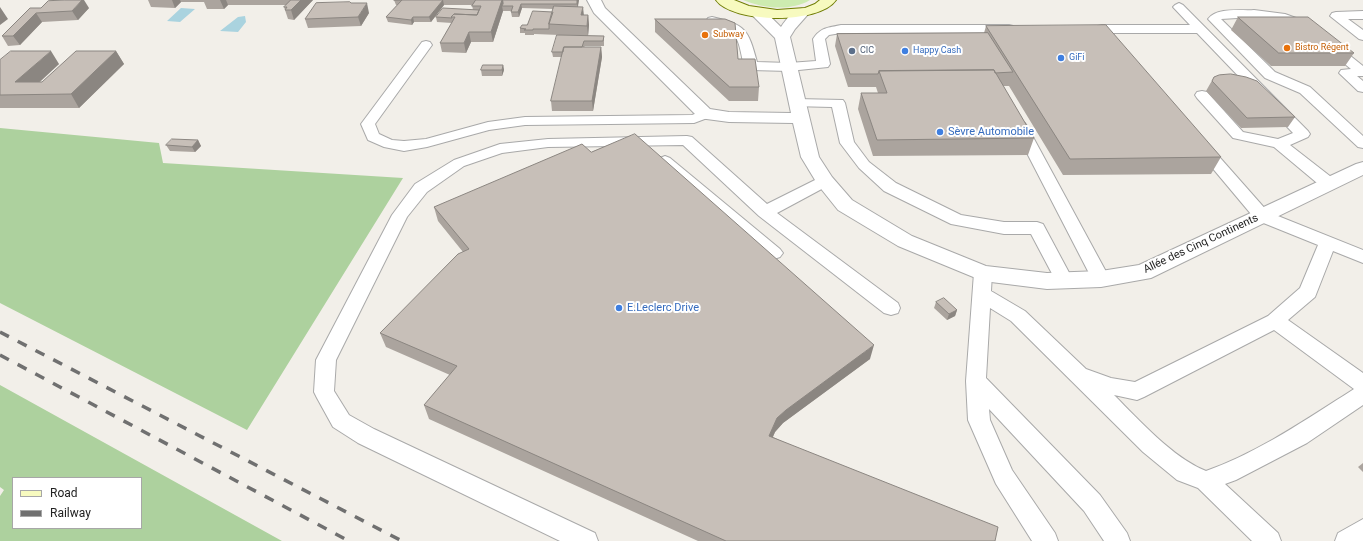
<!DOCTYPE html>
<meta charset="utf-8">
<style>
body{margin:0}
#map{position:relative;width:1363px;height:541px;overflow:hidden;background:#f2efe9;font-family:Roboto,sans-serif}
canvas{display:block}
.legend{position:absolute;left:12px;top:477px;width:130px;height:52px;box-sizing:border-box;background:#fff;border:1px solid #a7a7a7;margin:0;padding:5px 7px;list-style:none;font-size:12px;color:#222}
.legend li{display:flex;align-items:center;gap:8px;height:20px}
.legend b{width:20px;border:1px solid #a7a7a7}
</style>
<div id="map">
<canvas width="1363" height="541"></canvas>
<ul class="legend">
<li><b style="height:5px;background:#f7fabf"></b>Road</li>
<li><b style="height:5px;background:#707070"></b>Railway</li>
</ul>
</div>
<script>
const g = document.querySelector('canvas').getContext('2d');
g.lineJoin = 'round';
function fill(path, color) { g.fillStyle = color; g.fill(path, 'evenodd'); }
function stroke(path, color, width, dash) { g.strokeStyle = color; g.lineWidth = width; g.lineCap = dash ? 'butt' : 'round'; g.setLineDash(dash || []); g.stroke(path); }
function label(font, color, halo, rows, align = 'center') {
  g.font = font + ' Roboto,sans-serif'; g.lineWidth = 4; g.setLineDash([]); g.textBaseline = 'middle'; g.strokeStyle = halo; g.fillStyle = color; for (const [text, x, y, turn = 0] of rows) {
    g.save(); g.translate(x, y); g.rotate((+turn || 0) * Math.PI / 180); g.textAlign = isNaN(turn) ? turn : align; if (halo) g.strokeText(text, 0, 0); g.fillText(text, 0, 0); g.restore();
  }
}
const grass = new Path2D(`
 M743,0H810C790,12 762,8 743,0Z`);
const forest = new Path2D(`
 M0,128L159,143L163,163L403,178L247,430L0,303Z
 M0,385L282,541H0V496L4,490L0,487ZM13,478H141V528H13Z`);
const water = new Path2D(`
 M181,8L195,9L180,22L167,21Z
 M245,16L246,22L238,32L220,31L238,17Z`);
const service = new Path2D(`
 M1179,3L1183,5L1308,131L1310,134L1308,137L1290,145L1335,180L1337,184L1335,188L1329,189L1323,188L1274,147L1233,138L1197,98L1195,95L1197,92L1202,91L1207,92L1243,132L1278,139L1293,133L1197,33H1102L1098,32L1096,29L1098,26L1102,25H1190L1173,7L1175,5Z
 M1254,10L1285,14L1310,23L1312,26L1310,29L1306,30L1275,19L1254,17L1221,19L1275,72L1310,87L1363,136V148L1358,147L1300,93L1265,78L1208,19C1217,7 1241,11 1254,10Z
 M1363,11V19H1348L1363,30V40L1359,39L1330,16L1332,13L1336,12Z
 M712,17C746,25 748,29 757,62L789,63L816,61L813,39C821,27 828,28 841,25H1009L1013,26L1015,29L1013,32L1009,33H841L829,35L825,39L830,64L828,67L789,71L751,70L746,69L744,66C737,36 740,32 708,24L706,21L708,18Z
 M426,41L430,42L432,45L375,124L379,134L392,140L404,141L426,139L488,122L525,117L692,115L705,110L710,111L712,114L710,117L694,123L525,125L489,130L427,147L404,151L384,147L368,140L361,124L422,42Z
 M1329,41L1333,42L1363,66V76H1357L1363,81V92L1358,91L1339,73L1341,70L1351,69L1325,48L1323,45L1325,42Z
 M796,99L843,100L845,103L854,142L869,162L896,183L961,215L1004,222H1037L1043,224L1073,280L1070,285L1064,287L1058,285L1031,234H1004L951,224L884,191L859,168L840,143L832,107L791,106L789,103L791,100Z
 M1020,122L1025,123L1027,126L1110,279L1107,284L1101,286L1095,284L1092,279L1013,126L1015,123Z
 M687,136L692,137L767,204L819,178L825,176L831,178L833,181L831,184L777,213L898,303L900,308L898,313L891,315L884,313L759,216L683,145L548,147L502,153L464,166L427,192L407,217L336,360L334,391L349,415L374,429L595,533L598,541H560L358,443L333,427L317,398L314,392L316,360L392,215L415,184L454,160L500,144L548,139Z
 M1202,141L1207,143L1268,212L1363,250V263L1333,251L1315,297L1288,320L1363,373V405L1307,443L1236,480L1225,484L1278,533L1281,541H1252L1198,488L1177,480L1143,452L1011,321L990,308L986,378L1100,495L1127,533L1130,541H1104L1084,511L989,409L990,420L1012,470L1055,533L1058,541H1032L996,484L968,420L966,381L974,273L977,268L983,267L989,268L992,273L991,291L1025,311L1086,369L1111,378L1135,382L1268,316L1300,288L1318,245L1256,220L1194,146L1197,143ZM1274,330L1354,389C1307,419 1259,452 1206,471C1173,458 1139,420 1114,395L1137,400L1144,397Z
 M665,156L670,158L780,249L783,253L780,257L774,259L768,257L660,164L657,161L660,158Z
 M1363,519V541H1335L1338,533Z`);
const minor = new Path2D(`
 M587,0H601L605,8L710,109L729,112L791,113L775,38L749,12L751,9C763,6 772,19 781,27C787,18 796,6 808,9L810,12L795,29L790,37L819,157L832,177L852,200L912,236L986,266L1047,273L1101,271L1139,265L1356,164L1363,162V175L1151,278L1101,287L1047,289L983,281L898,246L838,210L818,185L801,157L793,123L729,122L699,118L594,13Z`);
const secondary = new Path2D(`
 M716,0H734L749,6L777,10L805,8L815,4L820,0H836C819,25 732,23 716,0Z`);
const rail = new Path2D(`
 M0,332L402,541
 M0,355L349,541`);
const wall = new Path2D(`
 M148,0H313L294,20L288,19L284,7L286,5H228L224,9H207L204,2H181L175,8L151,7Z
 M394,0H579L578,7L583,15H588L589,25L588,36H604V46H585L584,47H601L602,57L593,111H552L551,101L562,57H553L552,52L585,36L534,34V35H525V33H520V28L553,12L554,9L522,8L519,17H512L511,12L512,11H503L493,42H471L466,53L442,52L440,43L452,23L437,22L436,17L473,10L472,5H444L431,22H414L412,25L388,22L386,17L398,5H396Z
 M30,8H89L78,20L42,22L20,45L8,46L2,36Z
 M369,13L361,26L308,28L305,19Z
 M1238,17L1354,53L1345,66H1271L1231,30Z
 M655,19L738,59L759,87L758,101H729L655,32Z
 M986,26L1221,157L1211,174L1063,175L1009,86H1003L1034,138L1028,155L873,156L858,109L861,93H878L876,87H848L835,46L837,34L984,33Z
 M116,51L124,64L79,108H0V60L59,64L40,82H42Z
 M503,65L504,70L502,76H482L481,70Z
 M1214,77L1295,117L1288,127L1241,128L1206,91Z
 M198,140L201,146L195,152L170,151L166,145Z
 M591,152L870,359L783,423L775,432L773,437L995,541H698L429,419L424,405L450,375L386,347L380,333L463,252L438,221L434,207Z
 M936,302L957,310L955,316L947,320L934,308Z
 M1363,463V472L1358,467Z`);
const shadedWall = new Path2D(`
 M82,0H84L89,8L78,20L72,11Z
 M172,0H180L181,2L175,8Z
 M220,0H226L228,5L224,9Z
 M301,0H313L294,20L291,10Z
 M443,0L444,5L431,22L429,17Z
 M500,0H504L502,6L503,11L493,42L491,32Z
 M577,0H579L577,9Z
 M367,3L369,13L361,26L358,17Z
 M521,4L522,8L519,17L518,12Z
 M0,7L8,19L0,25Z
 M583,7L584,16L581,15Z
 M36,13L42,22L20,45L13,36Z
 M588,15L589,25L588,36L587,26Z
 M413,17L414,22L412,25L411,20Z
 M469,32L471,42L466,53L464,43Z
 M601,47L602,57L593,111L592,101Z
 M51,51L59,64L26,94L15,82Z
 M116,51L124,64L79,108L71,94Z
 M503,65L504,70L502,76V70Z
 M198,140L201,146L195,152L192,147Z
 M957,310L955,316L947,320L949,314Z
 M874,345L870,359L783,423L775,432L767,449L769,436L777,418L786,410Z`);
const building = new Path2D(`
 M65,0H82L72,11L36,13L13,36H2L30,8H41L48,1Z
 M291,0H301L291,10H285L287,7H284Z
 M394,0H443L429,17H413L411,20L386,17L402,0Z
 M476,0H502L491,32H469L464,43H440L455,17H451L454,14L477,15L481,6H472Z
 M503,0H577V4H521L518,12H511L513,6H502L503,4Z
 M350,2L351,3H367L358,17L305,19L316,3Z
 M554,6L583,7L581,15H588L587,26L549,24Z
 M443,8L479,10L477,15L454,14L451,17L452,18L436,17Z
 M533,11L553,12L549,24V29H533V30H524L526,29L520,28L522,25H527Z
 M1238,17H1308L1354,53H1279Z
 M655,19H725L735,23L738,59H755L759,87H730Z
 M1106,25L1221,157L1070,159L986,26Z
 M988,33L1013,72L995,73L994,70L879,71L878,74H850L837,34Z
 M557,35L604,36L603,41H584L582,47H564L563,52H552Z
 M564,47H601L592,101H551Z
 M11,51H51L15,82H42L76,51H116L71,94L0,95V60Z
 M483,65H503L502,70H481Z
 M994,70L1034,138L877,140L861,93H887L879,71Z
 M1231,74L1246,77L1257,81L1295,117L1247,118L1212,81L1214,77L1219,75Z
 M635,134L874,345L786,410L777,418L769,436L998,527L995,541H726L424,405L457,366L380,333L458,254L469,249L434,207L582,144L591,152Z
 M172,139L198,140L192,147L166,145Z
 M944,298L957,310L949,314L936,302Z`);
const markers = [
 [705,35,4,"#e8710a"],
 [1287,48,4,"#e8710a"],
 [852,51,4,"#5c6f8a"],
 [905,51,4,"#3f7fe0"],
 [1061,58,4,"#3f7fe0"],
 [940,132,4,"#3f7fe0"],
 [619,308,4,"#3f7fe0"]
];
const farFoodnames = [
 ["Subway",713,35],
 ["Bistro Régent",1295,48]
];
const farServicenames = [
 ["CIC",860,51]
];
const farShopnames = [
 ["Happy Cash",913,51],
 ["GiFi",1069,58]
];
const shopNames = [
 ["Sèvre Automobile",948,132],
 ["E.Leclerc Drive",627,308]
];
const streetNames = [
 ["Allée des Cinq Continents",1201,244,-25]
];
fill(grass, '#cdebb0');
fill(forest, '#add19e');
fill(water, '#aad3df');
stroke(service, '#a9a9a9', 2);
stroke(minor, '#a9a9a9', 2);
stroke(secondary, '#707d05', 2);
fill(service, '#fff');
fill(minor, '#fff');
fill(secondary, '#f7fabf');
stroke(rail, '#707070', 3.5, [10, 10]);
fill(wall, '#aba49e');
fill(shadedWall, '#8b8681');
fill(building, '#c7bfb8');
stroke(building, '#8b8681', 1);
for (const [x, y, r, color] of markers) { const dot = new Path2D(); dot.arc(x, y, r, 0, 2 * Math.PI); g.fillStyle = color; g.fill(dot); stroke(dot, '#fff', 1.5); }
label('9px', '#c56008', '#fff', farFoodnames, 'left');
label('9px', '#4e5e75', '#fff', farServicenames, 'left');
label('9px', '#366cbe', '#fff', farShopnames, 'left');
label('11px', '#366cbe', '#fff', shopNames, 'left');
label('11px', '#222', '#fff', streetNames);
</script>
